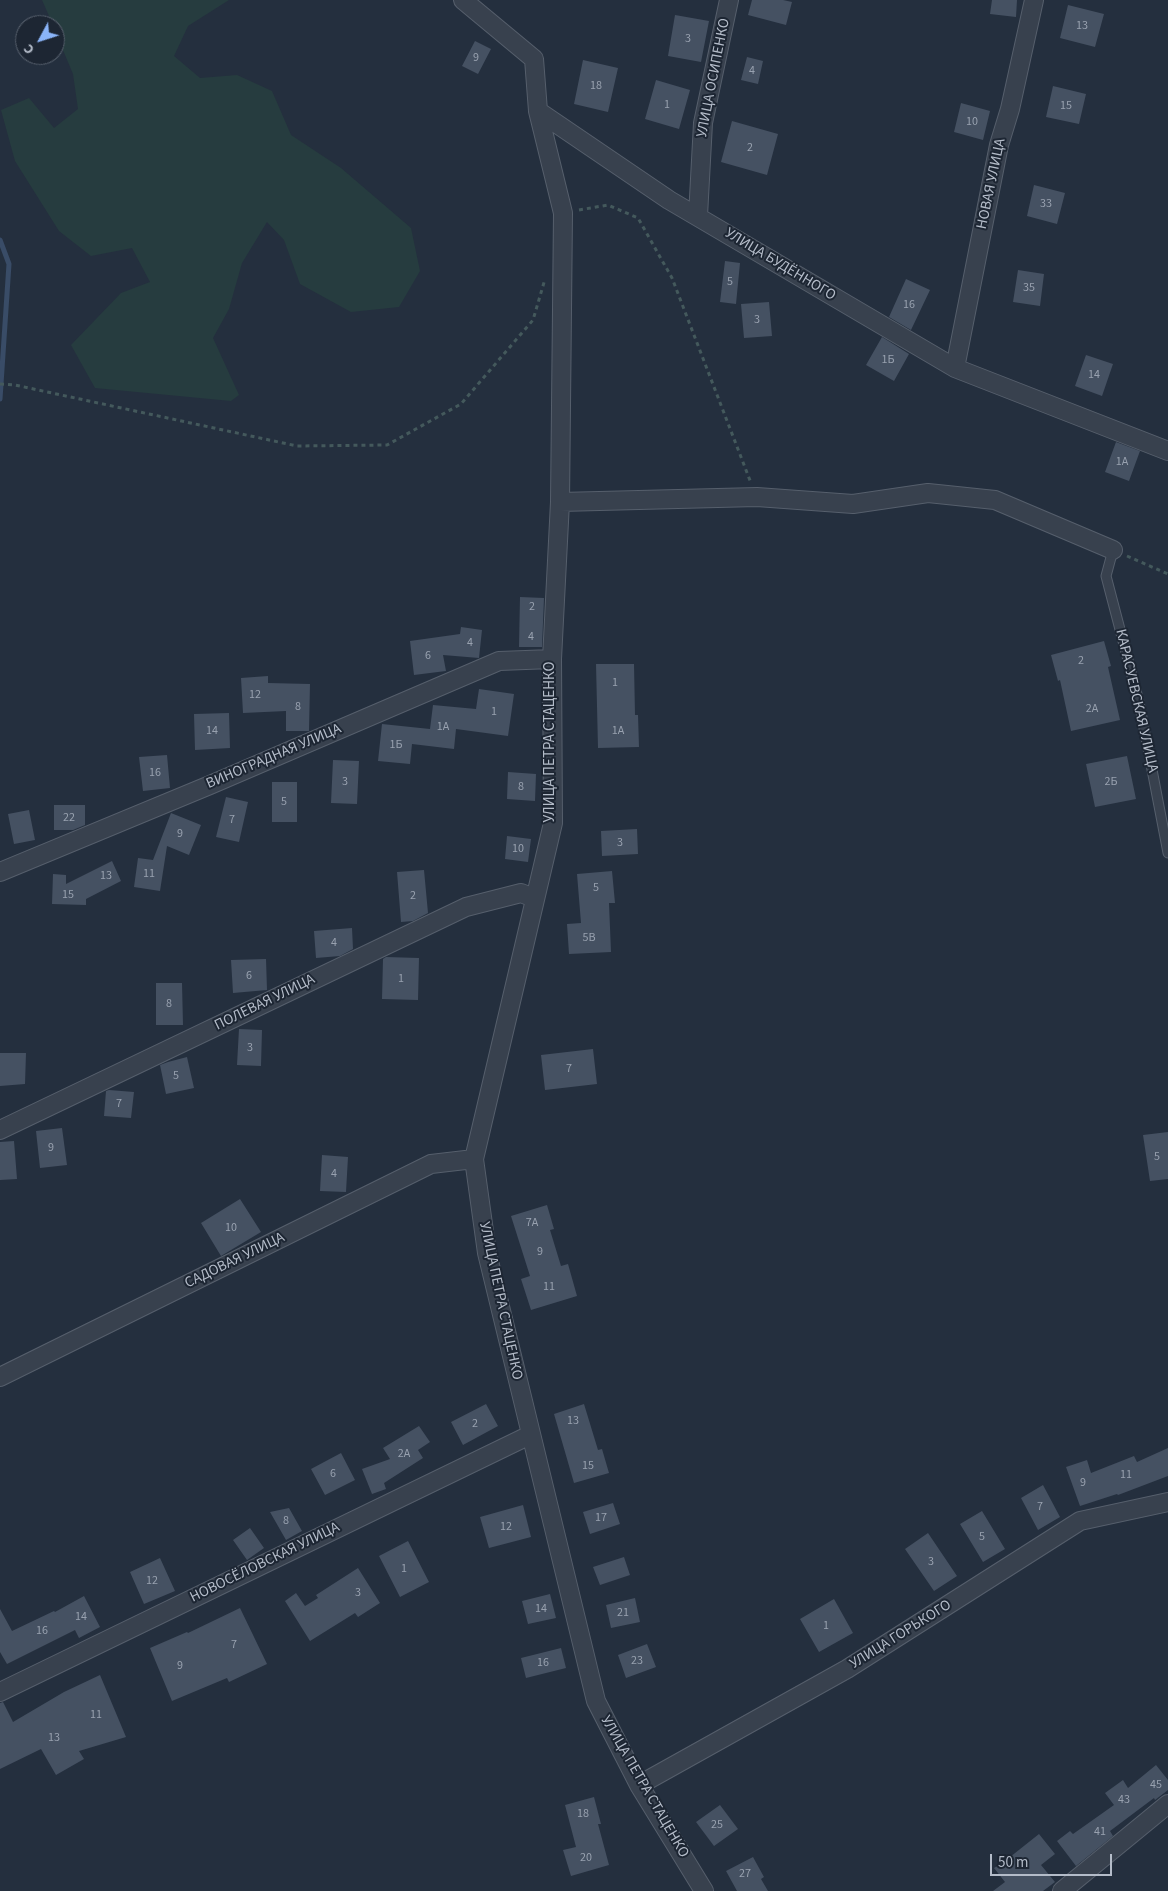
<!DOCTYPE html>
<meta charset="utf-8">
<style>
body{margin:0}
#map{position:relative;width:1168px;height:1891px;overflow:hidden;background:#242f3e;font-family:"Source Sans 3",sans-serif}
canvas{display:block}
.north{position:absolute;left:15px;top:15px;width:50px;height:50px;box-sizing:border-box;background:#1d2633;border:1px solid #59626f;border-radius:50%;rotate:230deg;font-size:14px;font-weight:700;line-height:20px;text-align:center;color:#b4bcc9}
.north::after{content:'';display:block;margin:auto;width:18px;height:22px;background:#8ab4f8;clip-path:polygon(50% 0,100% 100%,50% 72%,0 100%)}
.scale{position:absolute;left:990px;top:1854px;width:122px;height:22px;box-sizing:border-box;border:2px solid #b4bcc9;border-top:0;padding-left:6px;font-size:15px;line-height:18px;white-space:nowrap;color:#b4bcc9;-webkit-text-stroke:4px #1d2633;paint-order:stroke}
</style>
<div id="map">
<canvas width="1168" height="1891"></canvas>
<div class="north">С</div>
<div class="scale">50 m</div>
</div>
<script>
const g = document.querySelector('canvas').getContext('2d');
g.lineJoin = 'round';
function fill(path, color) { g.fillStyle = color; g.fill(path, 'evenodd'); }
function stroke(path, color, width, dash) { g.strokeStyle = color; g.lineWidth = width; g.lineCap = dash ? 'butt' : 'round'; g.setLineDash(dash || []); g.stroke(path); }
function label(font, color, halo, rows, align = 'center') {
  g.font = font + ' "Source Sans 3",sans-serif'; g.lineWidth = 4; g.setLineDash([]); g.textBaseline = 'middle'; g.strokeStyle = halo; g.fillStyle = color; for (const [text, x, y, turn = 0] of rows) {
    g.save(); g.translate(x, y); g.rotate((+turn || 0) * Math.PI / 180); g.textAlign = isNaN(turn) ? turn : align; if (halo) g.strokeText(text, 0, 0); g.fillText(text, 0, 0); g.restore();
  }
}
const green = new Path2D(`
 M42,0H229L188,26L174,56L200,78L237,75L272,91L291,135L341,168L411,228L420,271L399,307L351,312L300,284L284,240L267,222L242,263L229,309L213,338L239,395L231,401L95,388L71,345L121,293L150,282L132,248L91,256L59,231L15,161L1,110L29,98L54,128L78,109L73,74L55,31V25H53Z`);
const stream = new Path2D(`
 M0,240L9,264L0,399`);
const building = new Path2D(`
 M752,0H783L792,2L786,25L748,15Z
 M992,0H1017L1016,17L990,14Z
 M1068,5L1104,14L1095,47L1060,38Z
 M675,15L709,21L701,62L668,56Z
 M475,41L491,49L478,74L462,66Z
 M747,57L763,61L758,84L741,80Z
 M583,60L618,68L608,112L574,104Z
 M656,80L690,90L679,129L645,119Z
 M1053,86L1086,94L1079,124L1046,117Z
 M961,103L990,111L983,140L954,132Z
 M732,121L778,134L767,175L721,162Z
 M1034,185L1065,193L1057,224L1027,216Z
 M725,261L740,263L736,304L720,302Z
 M1018,270L1044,274L1040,306L1013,302Z
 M906,279L930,290L911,330L889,317Z
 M769,302L772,336L744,338L741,304Z
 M882,337L909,354L894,381L866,365Z
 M1086,355L1113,364L1102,396L1075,386Z
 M1116,442L1140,451L1129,481L1105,472Z
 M520,597L544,598L542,647H519Z
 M461,627L482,630L479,658L443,655L446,671L414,675L410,641L460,634Z
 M1104,641L1111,666L1108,667L1120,720L1071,731L1060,680L1058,681L1051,655Z
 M596,664H634L635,715H638L639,747L598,748Z
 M268,676V683L310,684L309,731H286V711L243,713L241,678Z
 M479,689L514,694L508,736L456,729L454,749L412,744L410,764L378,761L382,724L430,729L433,705L476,709Z
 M229,713L230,748L195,750L194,714Z
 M167,755L170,788L143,791L139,757Z
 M1127,756L1136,799L1095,807L1086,764Z
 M333,760L359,761L357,804L331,803Z
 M508,772L536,774L535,801L507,799Z
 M272,782H297V822H272Z
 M226,797L248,802L239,842L216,837Z
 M54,805H85V825L73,830H54Z
 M29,810L35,840L14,844L8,814Z
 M171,813L201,825L189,855L167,846L160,891L134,887L138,858L153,860Z
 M637,829L638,854L602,856L601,831Z
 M507,836L531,839L528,862L505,859Z
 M112,861L121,881L86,899V905L52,904L53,874L66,875V884Z
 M424,870L428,913L413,921L401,922L397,872Z
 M612,871L615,903H609L611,952L569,954L567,924L581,923L577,874Z
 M352,928L353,949L340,956L316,958L314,931Z
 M386,957L419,958L418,1000L382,999L383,959Z
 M266,959L267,990L233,993L231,960Z
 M156,983H182L183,1025H156Z
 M239,1029L262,1030L261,1066L237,1065Z
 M593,1049L597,1084L545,1090L541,1055Z
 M0,1053H26L25,1084L0,1086Z
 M187,1057L194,1088L166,1094L160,1065L168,1062Z
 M109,1090L134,1092L131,1118L104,1116L106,1091Z
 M62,1128L67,1165L40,1168L36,1131Z
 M1168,1132V1179L1150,1181L1143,1135Z
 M14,1141L17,1179L0,1180V1142Z
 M322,1155L348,1157L346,1192L320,1191Z
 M240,1199L261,1232L221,1256L201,1223Z
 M547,1205L554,1229L550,1230L561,1266L568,1264L577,1296L531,1310L521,1279L530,1276L511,1216Z
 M486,1404L498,1426L463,1445L451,1422Z
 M584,1404L598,1450L602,1449L609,1473L574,1483L554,1414Z
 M419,1426L430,1442L418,1450L423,1458L384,1483L386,1489L372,1494L362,1469L390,1459L383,1448Z
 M1168,1448V1476L1118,1495L1117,1494L1080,1506L1066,1467L1087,1460L1091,1473L1134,1456L1137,1462Z
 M341,1453L355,1480L325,1495L311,1469Z
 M1043,1485L1060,1517L1038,1530L1021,1498Z
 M613,1503L620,1524L590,1534L583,1512Z
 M523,1505L531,1537L489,1548L480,1517Z
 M289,1508L302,1531L286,1540L270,1512Z
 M982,1511L1005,1549L983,1562L960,1524Z
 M250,1528L264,1548L247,1560L233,1540Z
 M928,1533L957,1576L934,1591L905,1549Z
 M408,1541L429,1582L400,1597L379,1556Z
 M624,1557L630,1575L600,1585L593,1567Z
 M160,1558L175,1591L144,1604L130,1572Z
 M358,1568L380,1603L358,1617L355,1613L310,1641L285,1601L296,1593L305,1606L318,1598L316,1595Z
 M550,1594L556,1618L528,1624L522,1601Z
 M84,1596L100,1627L79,1638L75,1630L7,1664L0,1652V1609L12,1631L54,1611L55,1612Z
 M635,1598L640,1622L611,1628L606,1605Z
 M834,1599L853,1633L819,1652L800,1619Z
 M240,1608L267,1664L229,1682L227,1678L172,1701L150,1648L187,1632L188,1633Z
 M647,1644L656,1667L626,1678L618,1655Z
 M561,1648L566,1668L526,1678L521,1658Z
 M100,1675L126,1737L79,1751L84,1759L56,1775L41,1749L0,1769V1703L3,1702L13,1722L64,1692Z
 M1156,1765L1168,1780V1790L1155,1800L1154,1798L1110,1831L1113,1836L1076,1866L1057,1841L1070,1831L1073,1834L1114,1805L1105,1793L1123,1780L1128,1788Z
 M594,1797L601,1824H598L609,1865L571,1876L563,1850L576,1847L565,1805Z
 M720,1805L738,1829L714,1846L696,1822Z
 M1039,1834L1055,1854L1041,1865L1055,1882L1043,1891H993L1005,1882L994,1868L1005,1861Z
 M753,1857L764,1877L761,1879L768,1891H737L726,1871Z`);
const path = new Path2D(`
 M579,210L608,205L638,218L672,278L751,483
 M0,384L15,385L297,446L387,445L461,404L533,320L545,279
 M1127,556L1168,574`);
const lane = new Path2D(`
 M1113,550L1106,576L1139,702L1168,853`);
const street = new Path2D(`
 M463,0L534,59L538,111L563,213L560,502L552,659L553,823L474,1159L487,1253L596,1701L639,1785L704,1891
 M538,111L669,200L955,368L1168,451
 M698,216L703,123L729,0
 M955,368L999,145L1010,109L1034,0
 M560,502L757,497L853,504L928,493L995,500L1113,550
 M0,872L210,785L499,661L552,659
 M0,1130L466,907L521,893L534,898
 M0,1377L431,1164L474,1159
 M0,1692L530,1435
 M639,1785L847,1669L1080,1521L1168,1502
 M1062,1891L1168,1804`);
const numberNames = [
 ["13",1082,26],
 ["3",688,39],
 ["9",476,58],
 ["4",752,71],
 ["18",596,86],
 ["1",667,105],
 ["15",1066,106],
 ["10",972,122],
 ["2",750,148],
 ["33",1046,204],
 ["5",730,282],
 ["35",1029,288],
 ["16",909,305],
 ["3",757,320],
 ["1Б",888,360],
 ["14",1094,375],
 ["1А",1122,462],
 ["2",532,607],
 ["4",531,637],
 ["4",470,643],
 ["6",428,656],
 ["2",1081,661],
 ["1",615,683],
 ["12",255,695],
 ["8",298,707],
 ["2А",1092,709],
 ["1",494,712],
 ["1А",443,727],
 ["14",212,731],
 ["1А",618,731],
 ["1Б",396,745],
 ["16",155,773],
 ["3",345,782],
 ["2Б",1111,782],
 ["8",521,787],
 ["5",284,802],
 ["22",69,818],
 ["7",232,820],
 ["9",180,834],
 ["3",620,843],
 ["10",518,849],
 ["11",149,874],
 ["13",106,876],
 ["5",596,888],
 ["15",68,895],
 ["2",413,896],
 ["5В",589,938],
 ["4",334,943],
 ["6",249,976],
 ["1",401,979],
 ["8",169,1004],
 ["3",250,1048],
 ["7",569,1069],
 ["5",176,1076],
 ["7",119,1104],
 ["9",51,1148],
 ["5",1157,1157],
 ["4",334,1174],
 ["7А",532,1223],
 ["10",231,1228],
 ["9",540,1252],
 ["11",549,1287],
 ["13",573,1421],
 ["2",475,1424],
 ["2А",404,1454],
 ["15",588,1466],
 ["6",333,1474],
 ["11",1126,1475],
 ["9",1083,1483],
 ["7",1040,1507],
 ["17",601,1518],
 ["8",286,1521],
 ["12",506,1527],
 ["5",982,1537],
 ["3",931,1562],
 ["1",404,1569],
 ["12",152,1581],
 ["3",358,1593],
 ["14",541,1609],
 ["21",623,1613],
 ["14",81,1617],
 ["1",826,1626],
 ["16",42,1631],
 ["7",234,1645],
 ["23",637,1661],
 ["16",543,1663],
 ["9",180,1666],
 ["11",96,1715],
 ["13",54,1738],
 ["45",1156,1785],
 ["43",1124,1800],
 ["18",583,1814],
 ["25",717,1825],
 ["41",1100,1832],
 ["20",586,1858],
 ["27",745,1874]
];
const streetNames = [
 ["УЛИЦА ОСИПЕНКО",714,78,-79],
 ["НОВАЯ УЛИЦА",992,184,-78],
 ["УЛИЦА БУДЁННОГО",780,265,31],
 ["КАРАСУЕВСКАЯ УЛИЦА",1136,701,77],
 ["УЛИЦА ПЕТРА СТАЦЕНКО",551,742,-90],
 ["ВИНОГРАДНАЯ УЛИЦА",274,757,-23],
 ["ПОЛЕВАЯ УЛИЦА",265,1003,-26],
 ["САДОВАЯ УЛИЦА",235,1261,-26],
 ["УЛИЦА ПЕТРА СТАЦЕНКО",500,1301,78],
 ["НОВОСЁЛОВСКАЯ УЛИЦА",265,1563,-26],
 ["УЛИЦА ГОРЬКОГО",901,1635,-32],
 ["УЛИЦА ПЕТРА СТАЦЕНКО",644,1787,60]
];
fill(green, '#263c3f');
stroke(stream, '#394c67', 5);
fill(building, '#455162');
stroke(lane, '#565f6c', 11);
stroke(street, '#565f6c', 20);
stroke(path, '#44595c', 3, [4, 4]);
stroke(lane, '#38414e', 9);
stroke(street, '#38414e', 18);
label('12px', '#98a1af', null, numberNames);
label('15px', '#b4bcc9', '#1d2633', streetNames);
</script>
